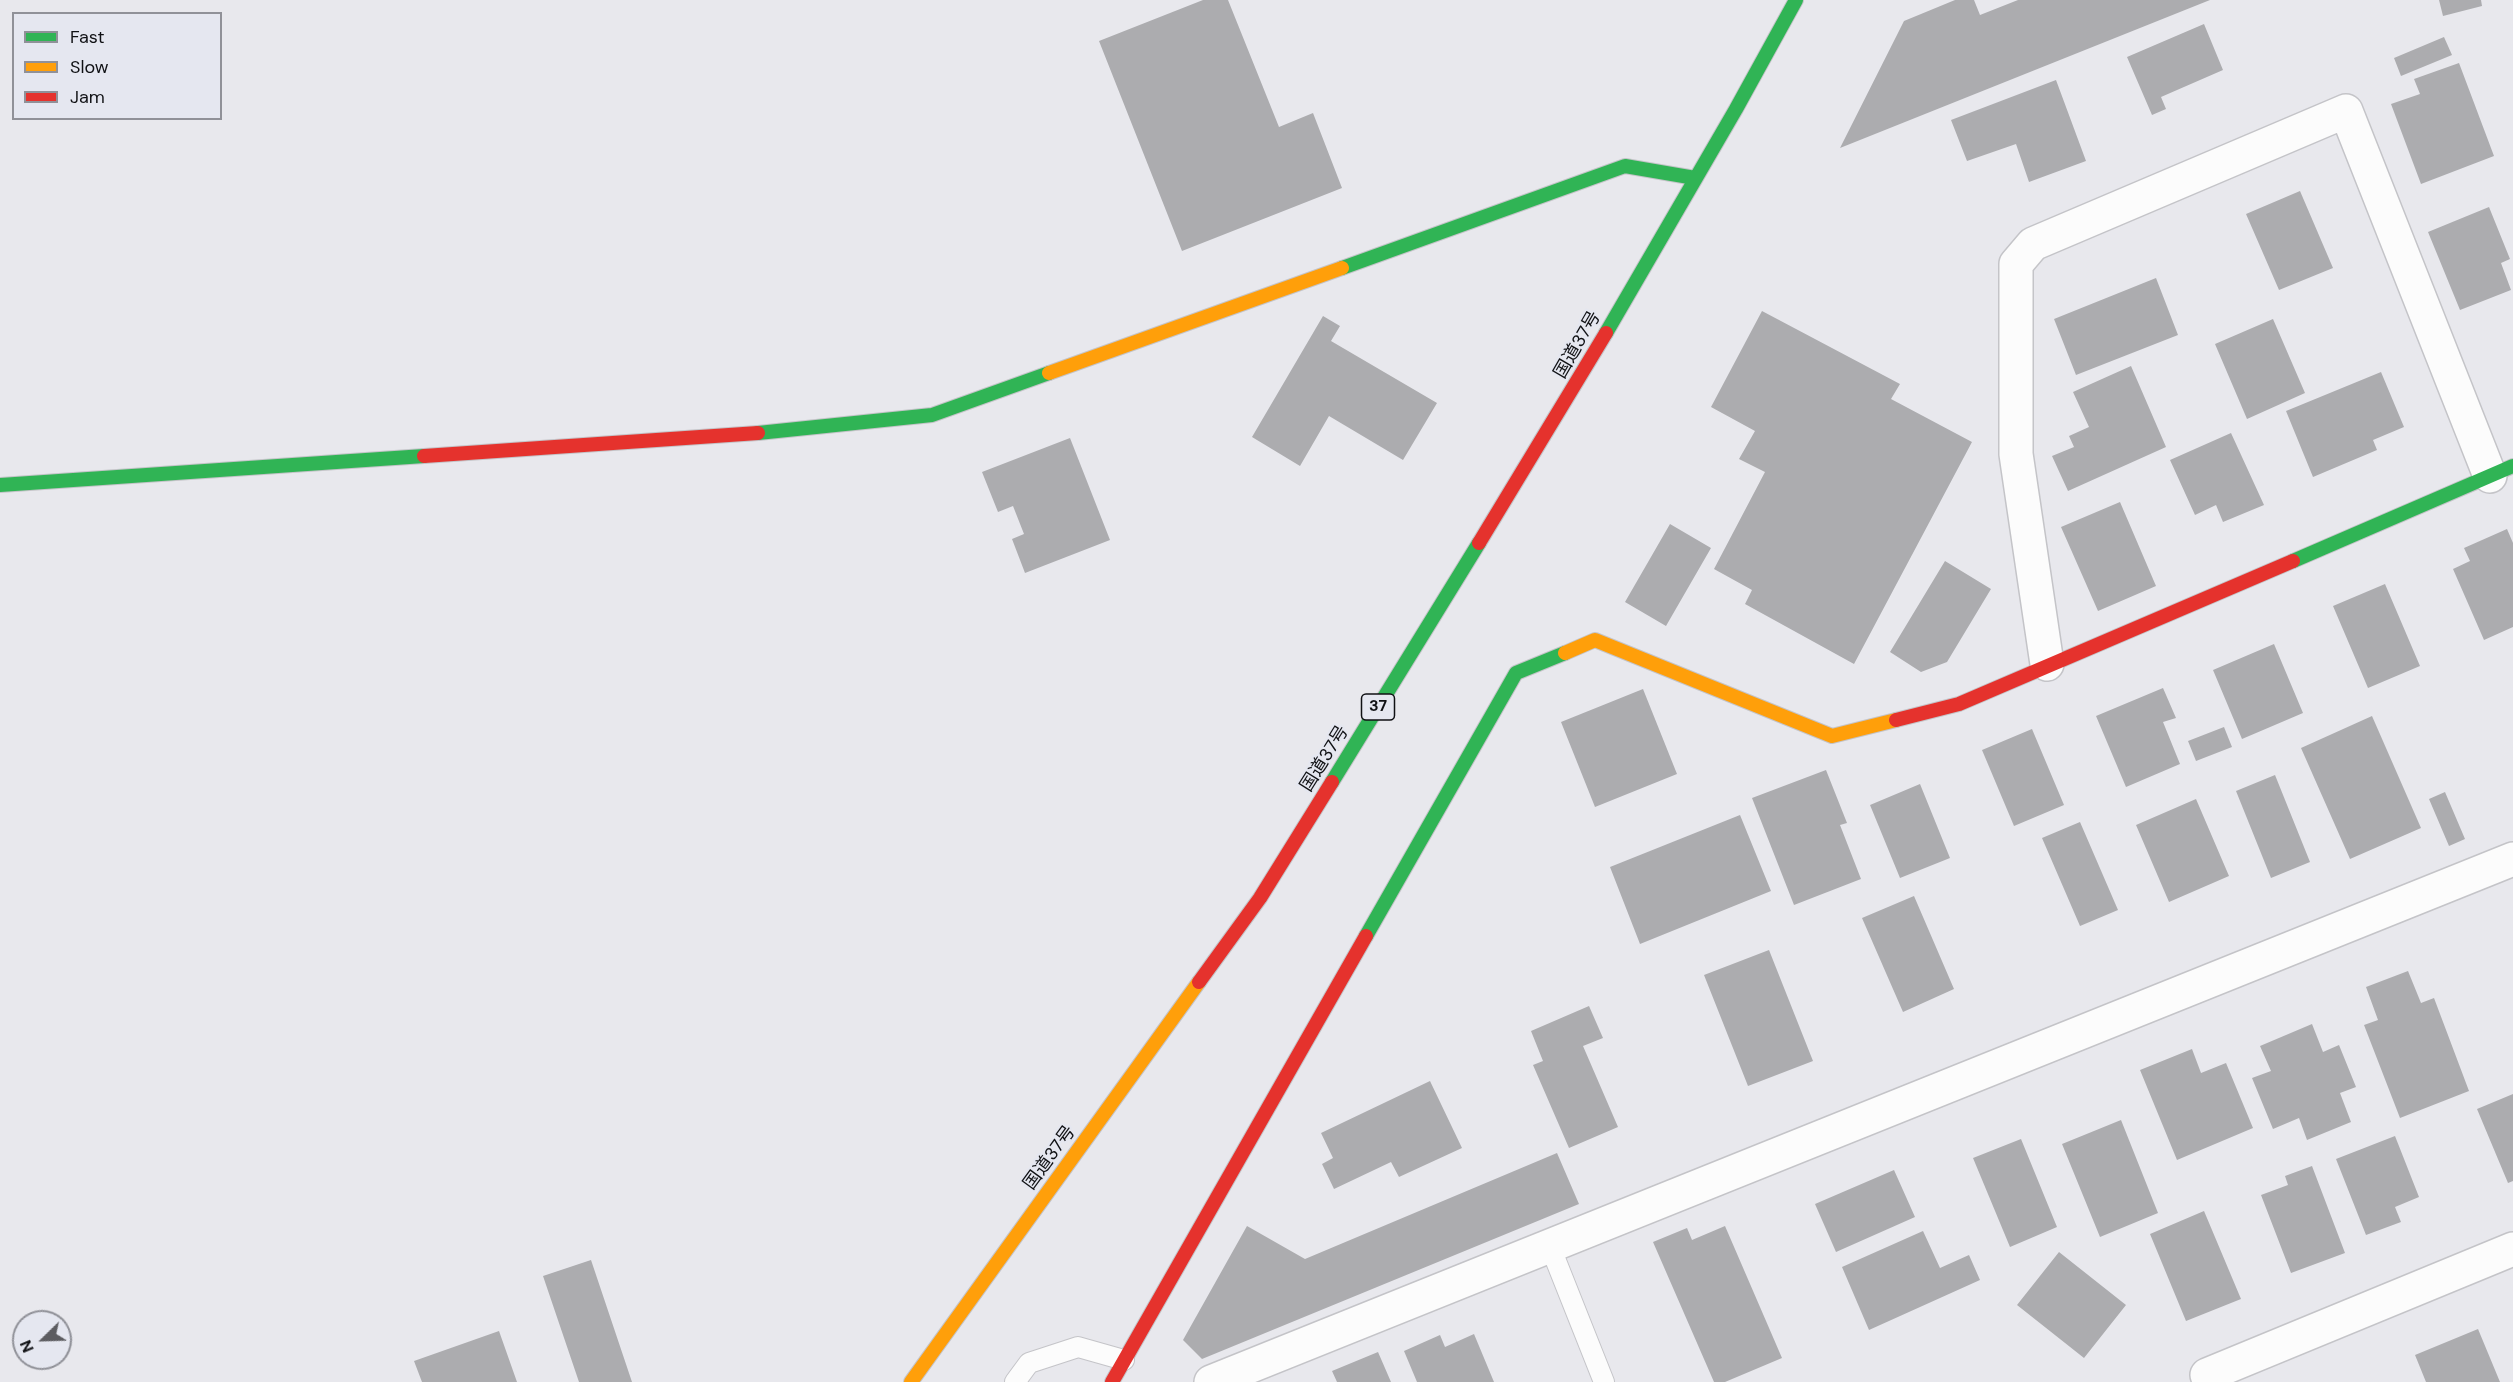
<!DOCTYPE html>
<meta charset="utf-8">
<style>
body{margin:0}
#map{position:relative;width:2513px;height:1382px;overflow:hidden;background:#e8e8ed;font-family:"DM Sans",sans-serif}
canvas{display:block}
.legend{position:absolute;left:12px;top:12px;width:210px;height:108px;box-sizing:border-box;background:#e5e7f0;border:2px solid #909198;margin:0;padding:8px 10px;list-style:none;font-size:18px;color:#101114}
.legend li{display:flex;align-items:center;gap:12px;height:30px}
.legend b{width:30px;border:2px solid #909198}
.north{position:absolute;left:12px;top:1310px;width:60px;height:60px;box-sizing:border-box;background:#e5e7f0;border:2px solid #909198;border-radius:50%;rotate:247deg;font-size:16px;font-weight:700;line-height:24px;text-align:center;color:#101114}
.north::after{content:'';display:block;margin:auto;width:21px;height:27px;background:#5c5c60;clip-path:polygon(50% 0,100% 100%,50% 72%,0 100%)}
</style>
<div id="map">
<canvas width="2513" height="1382"></canvas>
<ul class="legend">
<li><b style="height:8px;background:#30b455"></b>Fast</li>
<li><b style="height:8px;background:#ff9f0a"></b>Slow</li>
<li><b style="height:8px;background:#e5322d"></b>Jam</li>
</ul>
<div class="north">N</div>
</div>
<script>
const g = document.querySelector('canvas').getContext('2d');
g.lineJoin = 'round';
function fill(path, color) { g.fillStyle = color; g.fill(path, 'evenodd'); }
function stroke(path, color, width, dash) { g.strokeStyle = color; g.lineWidth = width; g.lineCap = dash ? 'butt' : 'round'; g.setLineDash(dash || []); g.stroke(path); }
function label(font, color, halo, rows, align = 'center') {
  g.font = font + ' "DM Sans","Noto Sans JP",sans-serif'; g.lineWidth = 4.5; g.setLineDash([]); g.textBaseline = 'middle'; g.strokeStyle = halo; g.fillStyle = color; for (const [text, x, y, turn = 0] of rows) {
    g.save(); g.translate(x, y); g.rotate((+turn || 0) * Math.PI / 180); g.textAlign = isNaN(turn) ? turn : align; if (halo) g.strokeText(text, 0, 0); g.fillText(text, 0, 0); g.restore();
  }
}
const building = new Path2D(`
 M1203,0H1228L1279,127L1313,113L1342,188L1182,251L1099,41Z
 M1955,0H1974L1980,15L2018,0H2210L1840,148L1904,21Z
 M2439,0H2481L2482,6L2443,16Z
 M2204,24L2223,70L2161,97L2166,109L2152,115L2127,57Z
 M2444,37L2452,55L2401,76L2394,58Z
 M2459,63L2494,156L2421,184L2391,104L2420,94L2414,79Z
 M2056,80L2086,161L2029,182L2016,144L1967,161L1951,120Z
 M2300,191L2333,268L2279,290L2246,214Z
 M2489,207L2510,259L2501,263L2511,290L2460,310L2428,232Z
 M2156,278L2178,335L2076,375L2054,319Z
 M1762,311L1900,384L1891,399L1972,442L1854,664L1745,604L1752,590L1714,569L1765,472L1739,459L1755,431L1711,407Z
 M1323,316L1340,326L1331,341L1437,403L1403,460L1329,416L1300,466L1252,437Z
 M2273,319L2305,393L2247,419L2215,344Z
 M2131,366L2166,447L2068,491L2052,456L2074,447L2069,436L2089,427L2073,392Z
 M2381,372L2404,427L2373,440L2377,450L2313,477L2286,411Z
 M2231,433L2264,505L2223,522L2216,505L2195,515L2170,460Z
 M1070,438L1110,540L1025,573L1012,539L1024,534L1013,506L998,512L982,472Z
 M2120,502L2156,586L2098,611L2061,527Z
 M1670,524L1711,548L1666,626L1625,602Z
 M2507,529L2513,543V627L2484,640L2453,569L2470,561L2464,548Z
 M1945,561L1991,589L1947,662L1921,672L1890,652Z
 M2385,584L2420,666L2368,688L2333,606Z
 M2274,644L2303,713L2242,739L2213,670Z
 M2163,688L2176,718L2163,722L2180,764L2126,787L2096,716Z
 M1643,689L1677,774L1595,807L1561,722Z
 M2372,716L2421,828L2350,859L2301,748Z
 M2224,727L2232,747L2196,761L2188,741Z
 M2032,729L2064,805L2014,826L1982,750Z
 M1826,770L1847,823L1840,825L1861,879L1794,905L1752,798Z
 M2275,775L2310,862L2271,878L2236,791Z
 M1920,784L1950,858L1900,878L1870,805Z
 M2445,792L2465,839L2449,846L2429,799Z
 M2196,799L2229,876L2169,902L2136,825Z
 M1740,815L1771,891L1640,944L1610,867Z
 M2080,822L2118,910L2080,926L2042,838Z
 M1914,896L1954,989L1903,1012L1862,918Z
 M1769,950L1813,1061L1748,1086L1704,975Z
 M2408,971L2421,1003L2434,998L2469,1091L2400,1118L2364,1025L2378,1020L2366,987Z
 M1589,1006L1603,1038L1583,1046L1618,1127L1569,1148L1533,1065L1543,1061L1531,1031Z
 M2312,1024L2323,1052L2339,1045L2356,1087L2340,1093L2351,1122L2307,1140L2299,1118L2273,1129L2252,1078L2271,1071L2260,1046Z
 M2192,1049L2201,1073L2226,1063L2253,1128L2177,1160L2140,1070Z
 M1430,1081L1462,1148L1399,1177L1391,1162L1334,1189L1322,1164L1333,1158L1321,1133Z
 M2513,1094V1181L2508,1183L2477,1109Z
 M2121,1120L2158,1213L2100,1237L2062,1144Z
 M2395,1136L2419,1197L2395,1207L2401,1222L2366,1235L2336,1159Z
 M2021,1139L2057,1227L2010,1247L1973,1158Z
 M1557,1153L1579,1204L1202,1359L1183,1340L1247,1226L1305,1259Z
 M2312,1166L2345,1253L2291,1273L2261,1195L2288,1185L2285,1176Z
 M1894,1170L1915,1217L1836,1252L1815,1204Z
 M2204,1211L2241,1299L2186,1321L2150,1234Z
 M1725,1226L1782,1358L1725,1382H1714L1653,1242L1687,1228L1692,1240Z
 M1923,1231L1940,1268L1969,1255L1980,1280L1869,1330L1842,1267Z
 M2059,1252L2126,1305L2084,1358L2017,1305Z
 M591,1260L632,1382H579L543,1276Z
 M2478,1329L2500,1382H2426L2415,1355Z
 M499,1331L517,1382H422L414,1361Z
 M1474,1334L1494,1382H1417L1404,1351L1440,1335L1445,1347Z
 M1378,1352L1391,1382H1337L1332,1371Z`);
const lane = new Path2D(`
 M1550,1246L1604,1382
 M1015,1382L1029,1363L1078,1347L1124,1360`);
const street = new Path2D(`
 M2047,664L2016,454V264L2033,244L2346,111L2490,476
 M1211,1382L2513,859
 M2210,1382L2207,1375L2513,1249`);
const fast = new Path2D(`
 M1342,268L1625,166L1695,178
 M1606,333L1736,109L1796,0
 M758,433L932,415L1049,373
 M0,485L424,456
 M2293,561L2513,466
 M1332,782L1479,543
 M1366,936L1516,673L1565,653`);
const slow = new Path2D(`
 M1049,373L1342,268
 M1565,653L1595,640L1832,736L1896,720
 M911,1382L1199,982`);
const jam = new Path2D(`
 M424,456L758,433
 M1479,543L1606,333
 M1896,720L1959,704L2293,561
 M1199,982L1260,898L1332,782
 M1112,1382L1366,936`);
const shields = [
 [1378,707,33]
];
const shieldNames = [
 ["37",1378,707]
];
const streetNames = [
 ["国道37号",1578,345,-60],
 ["国道37号",1325,759,-58],
 ["国道37号",1050,1158,-54]
];
fill(building, '#acacaf');
stroke(lane, '#c4c4c8', 22);
stroke(street, '#c4c4c8', 36);
stroke(fast, '#c4c4c8', 16);
stroke(slow, '#c4c4c8', 16);
stroke(jam, '#c4c4c8', 16);
stroke(lane, '#fcfcfc', 20);
stroke(street, '#fcfcfc', 33);
stroke(fast, '#30b455', 14);
stroke(slow, '#ff9f0a', 14);
stroke(jam, '#e5322d', 14);
for (const [x, y, w] of shields) { const box = new Path2D(); box.roundRect(x - w / 2, y - 13, w, 26, 4.5); g.fillStyle = '#e5e7f0'; g.fill(box); stroke(box, '#101114', 1.5); }
label('bold 16px', '#101114', null, shieldNames);
label('18px', '#101114', '#e5e7f0', streetNames);
</script>
